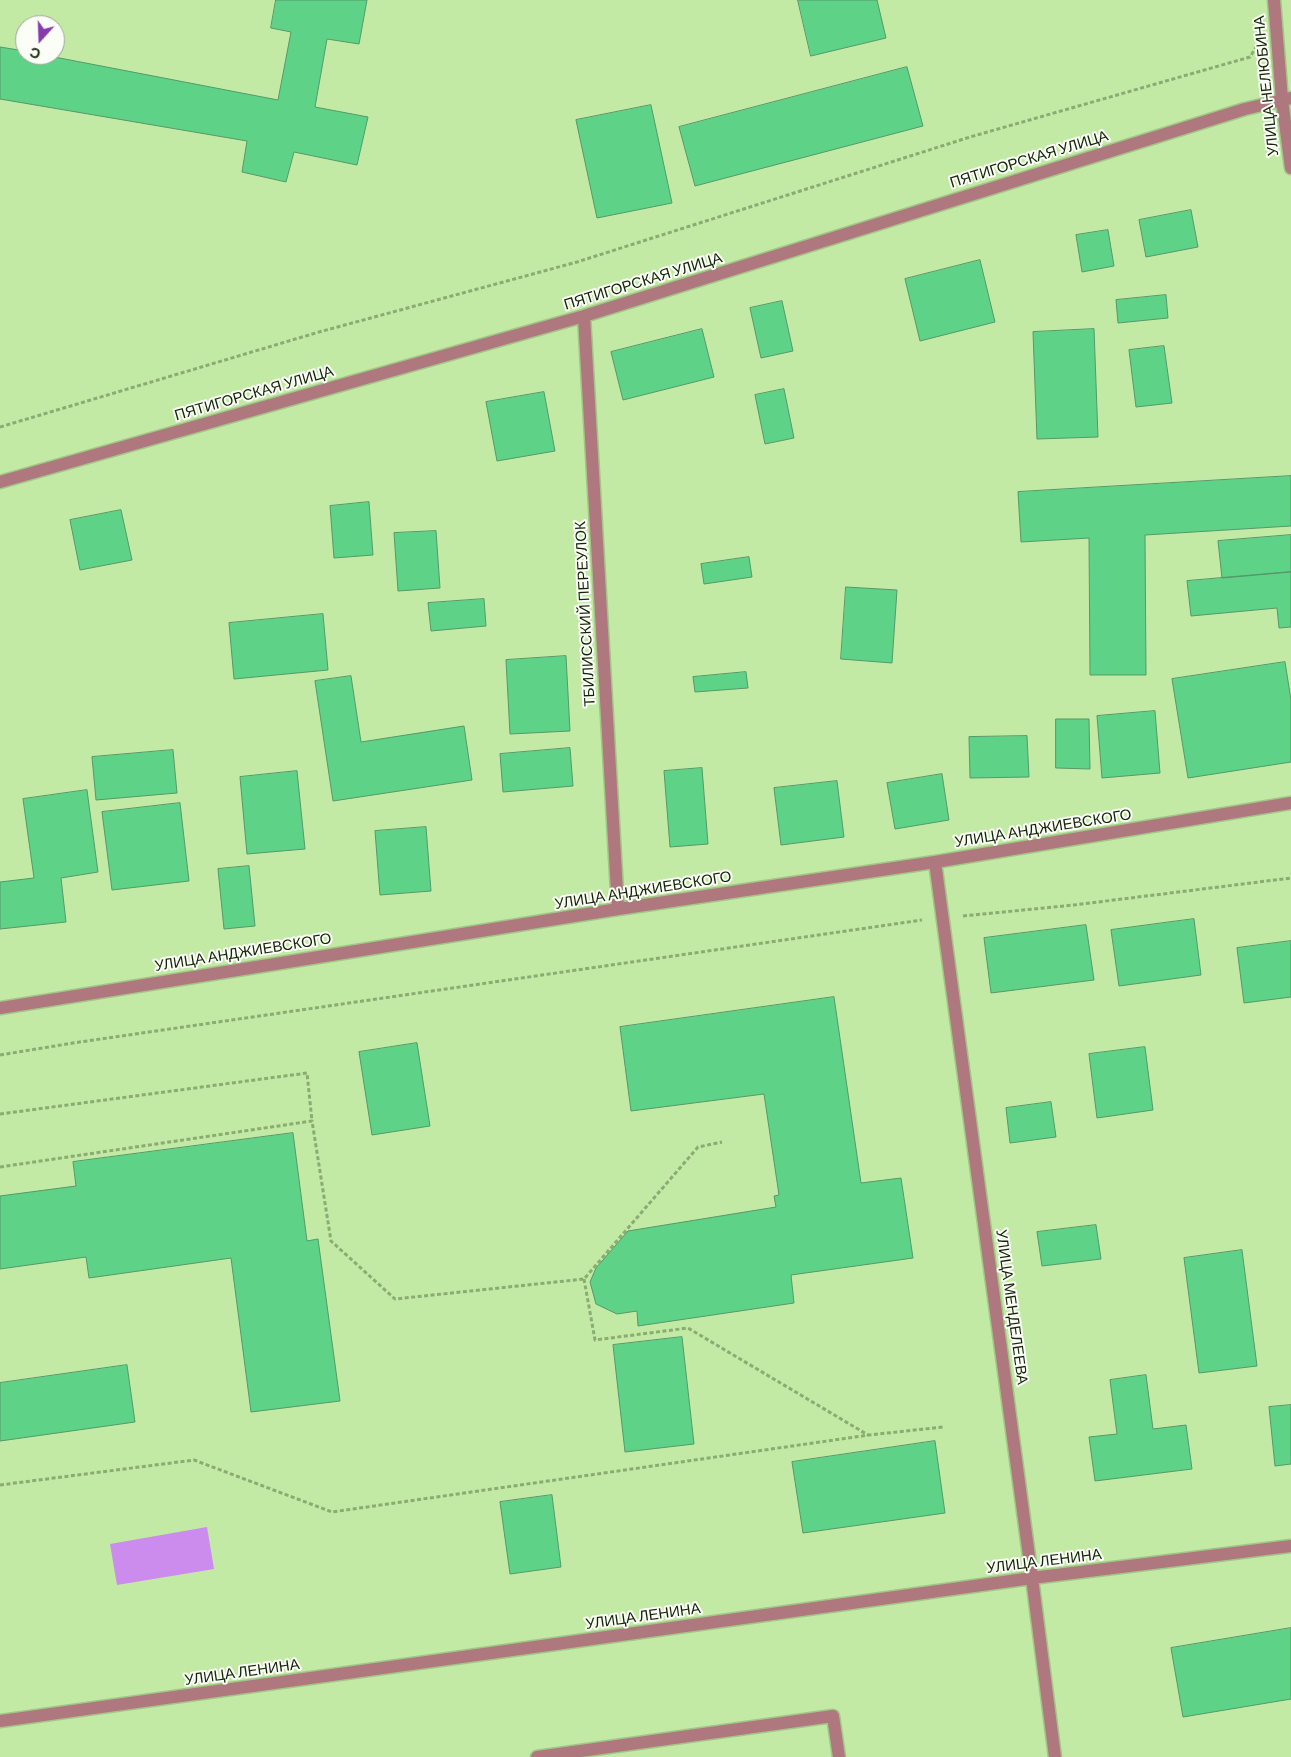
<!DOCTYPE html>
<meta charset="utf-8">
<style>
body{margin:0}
#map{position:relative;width:1291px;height:1757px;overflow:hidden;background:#c2eaa4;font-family:Barlow,sans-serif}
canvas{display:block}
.north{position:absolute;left:15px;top:15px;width:50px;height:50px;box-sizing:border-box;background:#fafef7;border:1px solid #9ea697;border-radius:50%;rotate:200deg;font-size:14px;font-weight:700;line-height:20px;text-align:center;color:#152308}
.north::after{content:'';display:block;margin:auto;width:18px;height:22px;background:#873cad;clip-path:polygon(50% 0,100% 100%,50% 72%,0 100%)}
</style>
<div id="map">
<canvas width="1291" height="1757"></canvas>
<div class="north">С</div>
</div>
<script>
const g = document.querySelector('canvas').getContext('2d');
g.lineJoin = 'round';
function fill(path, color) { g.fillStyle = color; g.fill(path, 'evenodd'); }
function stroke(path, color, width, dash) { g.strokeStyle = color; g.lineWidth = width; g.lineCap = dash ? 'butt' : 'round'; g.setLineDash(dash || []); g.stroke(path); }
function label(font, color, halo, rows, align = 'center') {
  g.font = font + ' Barlow,sans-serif'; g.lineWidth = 4; g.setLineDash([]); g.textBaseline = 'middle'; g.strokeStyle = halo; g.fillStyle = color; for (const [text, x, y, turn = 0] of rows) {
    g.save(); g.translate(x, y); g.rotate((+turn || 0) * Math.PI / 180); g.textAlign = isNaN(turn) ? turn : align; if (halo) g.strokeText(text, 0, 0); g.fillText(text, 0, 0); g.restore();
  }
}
const water = new Path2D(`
 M207,1527L214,1569L117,1585L110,1544Z`);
const building = new Path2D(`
 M276,0H367L359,44L327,39L315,107L368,117L357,165L294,152L286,182L242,172L247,141L0,99V47L25,51V55H44L278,100L291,32L271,28Z
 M798,0H877L886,38L811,56Z
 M907,67L923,126L695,186L679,127Z
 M651,105L672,203L597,218L576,120Z
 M1191,210L1198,247L1146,257L1139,220Z
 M1108,230L1114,266L1082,272L1076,235Z
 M980,260L995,322L920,341L905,279Z
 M1166,295L1168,318L1118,323L1116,300Z
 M782,301L793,351L761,358L750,308Z
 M702,329L714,377L623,400L611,352Z
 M1094,329L1098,437L1037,439L1033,332Z
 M1164,346L1172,403L1136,407L1129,350Z
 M784,389L794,438L765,444L755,395Z
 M544,392L555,451L497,461L486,402Z
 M1291,476V526L1145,535L1146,675H1090L1089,538L1021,542L1018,492Z
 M369,502L373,555L334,558L330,506Z
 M121,510L132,560L80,570L70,520Z
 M436,531L440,588L398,591L394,533Z
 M1291,535V572L1222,578L1218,541Z
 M749,557L752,577L704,584L701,564Z
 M1291,572V627L1279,628L1277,608L1191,616L1187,581Z
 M846,587L897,590L892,663L841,659Z
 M484,599L486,626L431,631L428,603Z
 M323,614L328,670L234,679L229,623Z
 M566,656L570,731L510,734L506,660Z
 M1285,662L1291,700V762L1188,778L1172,679Z
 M746,672L748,688L695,692L693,677Z
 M351,676L361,742L464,726L472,780L333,801L315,681Z
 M1155,711L1160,773L1102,778L1097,716Z
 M1056,719H1089L1090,769L1056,768Z
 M1027,736L1029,777L970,778L969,737Z
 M570,748L573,786L503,792L500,754Z
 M173,750L177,793L96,800L92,757Z
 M702,768L708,844L670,847L664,771Z
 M297,771L305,849L247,854L240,777Z
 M942,774L949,820L895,829L887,783Z
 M837,781L844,837L781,845L774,788Z
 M87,790L98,872L61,878L66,922L0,929V882L34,878L23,799Z
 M180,803L189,881L112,890L102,812Z
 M426,827L431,891L380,895L375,831Z
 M249,866L255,926L224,929L218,869Z
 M1194,919L1201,975L1119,986L1111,930Z
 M1086,925L1094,980L991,993L984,938Z
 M1291,941V997L1244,1003L1237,948Z
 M834,997L861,1183L901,1178L913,1258L791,1275L794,1303L638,1326L637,1311L617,1314L596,1304L590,1282L596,1268L628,1231L776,1207L774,1196L779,1195L764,1094L631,1111L620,1027Z
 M417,1043L430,1126L372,1135L359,1052Z
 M1145,1047L1153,1110L1097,1118L1089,1054Z
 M1051,1102L1056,1137L1010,1143L1006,1108Z
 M293,1133L307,1241L318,1239L340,1401L251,1412L231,1258L89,1278L86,1257L0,1269V1196L76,1186L73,1162Z
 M1096,1225L1101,1259L1042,1266L1037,1232Z
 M1242,1250L1257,1366L1199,1373L1184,1258Z
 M682,1337L694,1444L625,1452L613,1345Z
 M127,1365L135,1422L0,1441V1383Z
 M1146,1375L1153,1429L1186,1425L1192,1469L1095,1481L1089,1437L1117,1434L1110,1380Z
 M1291,1405V1464L1275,1466L1269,1407Z
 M935,1441L945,1513L803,1533L792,1462Z
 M552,1495L561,1567L510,1574L500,1502Z
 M1291,1628V1699L1183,1717L1171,1648Z`);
const path = new Path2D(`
 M0,427L319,332L577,262L970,137L1250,57L1256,47
 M963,916L1074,905L1291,878
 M0,1055L73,1043L922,920
 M0,1114L307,1073L312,1121
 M0,1167L312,1121L331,1241L395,1299L584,1279L698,1147L722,1142
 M584,1279L595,1340L688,1328L868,1435
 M0,1485L194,1460L332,1512L869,1435L943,1427`);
const service = new Path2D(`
 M537,1757L833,1716L839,1757`);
const minor = new Path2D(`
 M1274,0L1282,100L1291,168
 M584,316L618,909
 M0,482L584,316L1245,109L1291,98
 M935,862L1032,1578L1055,1757
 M0,1008L618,909L935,862L1291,803
 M0,1721L1032,1578L1291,1546`);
const streetNames = [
 ["УЛИЦА НЕЛЮБИНА",1266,86,-96],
 ["ПЯТИГОРСКАЯ УЛИЦА",1029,159,-17],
 ["ПЯТИГОРСКАЯ УЛИЦА",643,281,-17],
 ["ПЯТИГОРСКАЯ УЛИЦА",254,393,-16],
 ["ТБИЛИССКИЙ ПЕРЕУЛОК",585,614,-93],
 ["УЛИЦА АНДЖИЕВСКОГО",1043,828,-9],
 ["УЛИЦА АНДЖИЕВСКОГО",643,890,-9],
 ["УЛИЦА АНДЖИЕВСКОГО",243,952,-9],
 ["УЛИЦА МЕНДЕЛЕЕВА",1012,1307,82],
 ["УЛИЦА ЛЕНИНА",1044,1561,-7],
 ["УЛИЦА ЛЕНИНА",643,1616,-8],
 ["УЛИЦА ЛЕНИНА",242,1672,-8]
];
fill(water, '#cb8cee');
fill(building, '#5ed286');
stroke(building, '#54996a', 1);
stroke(service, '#a3c688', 15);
stroke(minor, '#a3c688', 15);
stroke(path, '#8bab72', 3, [4, 2.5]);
stroke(service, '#af787e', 12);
stroke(minor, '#af787e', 12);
label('15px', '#152308', '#fafef7', streetNames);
</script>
